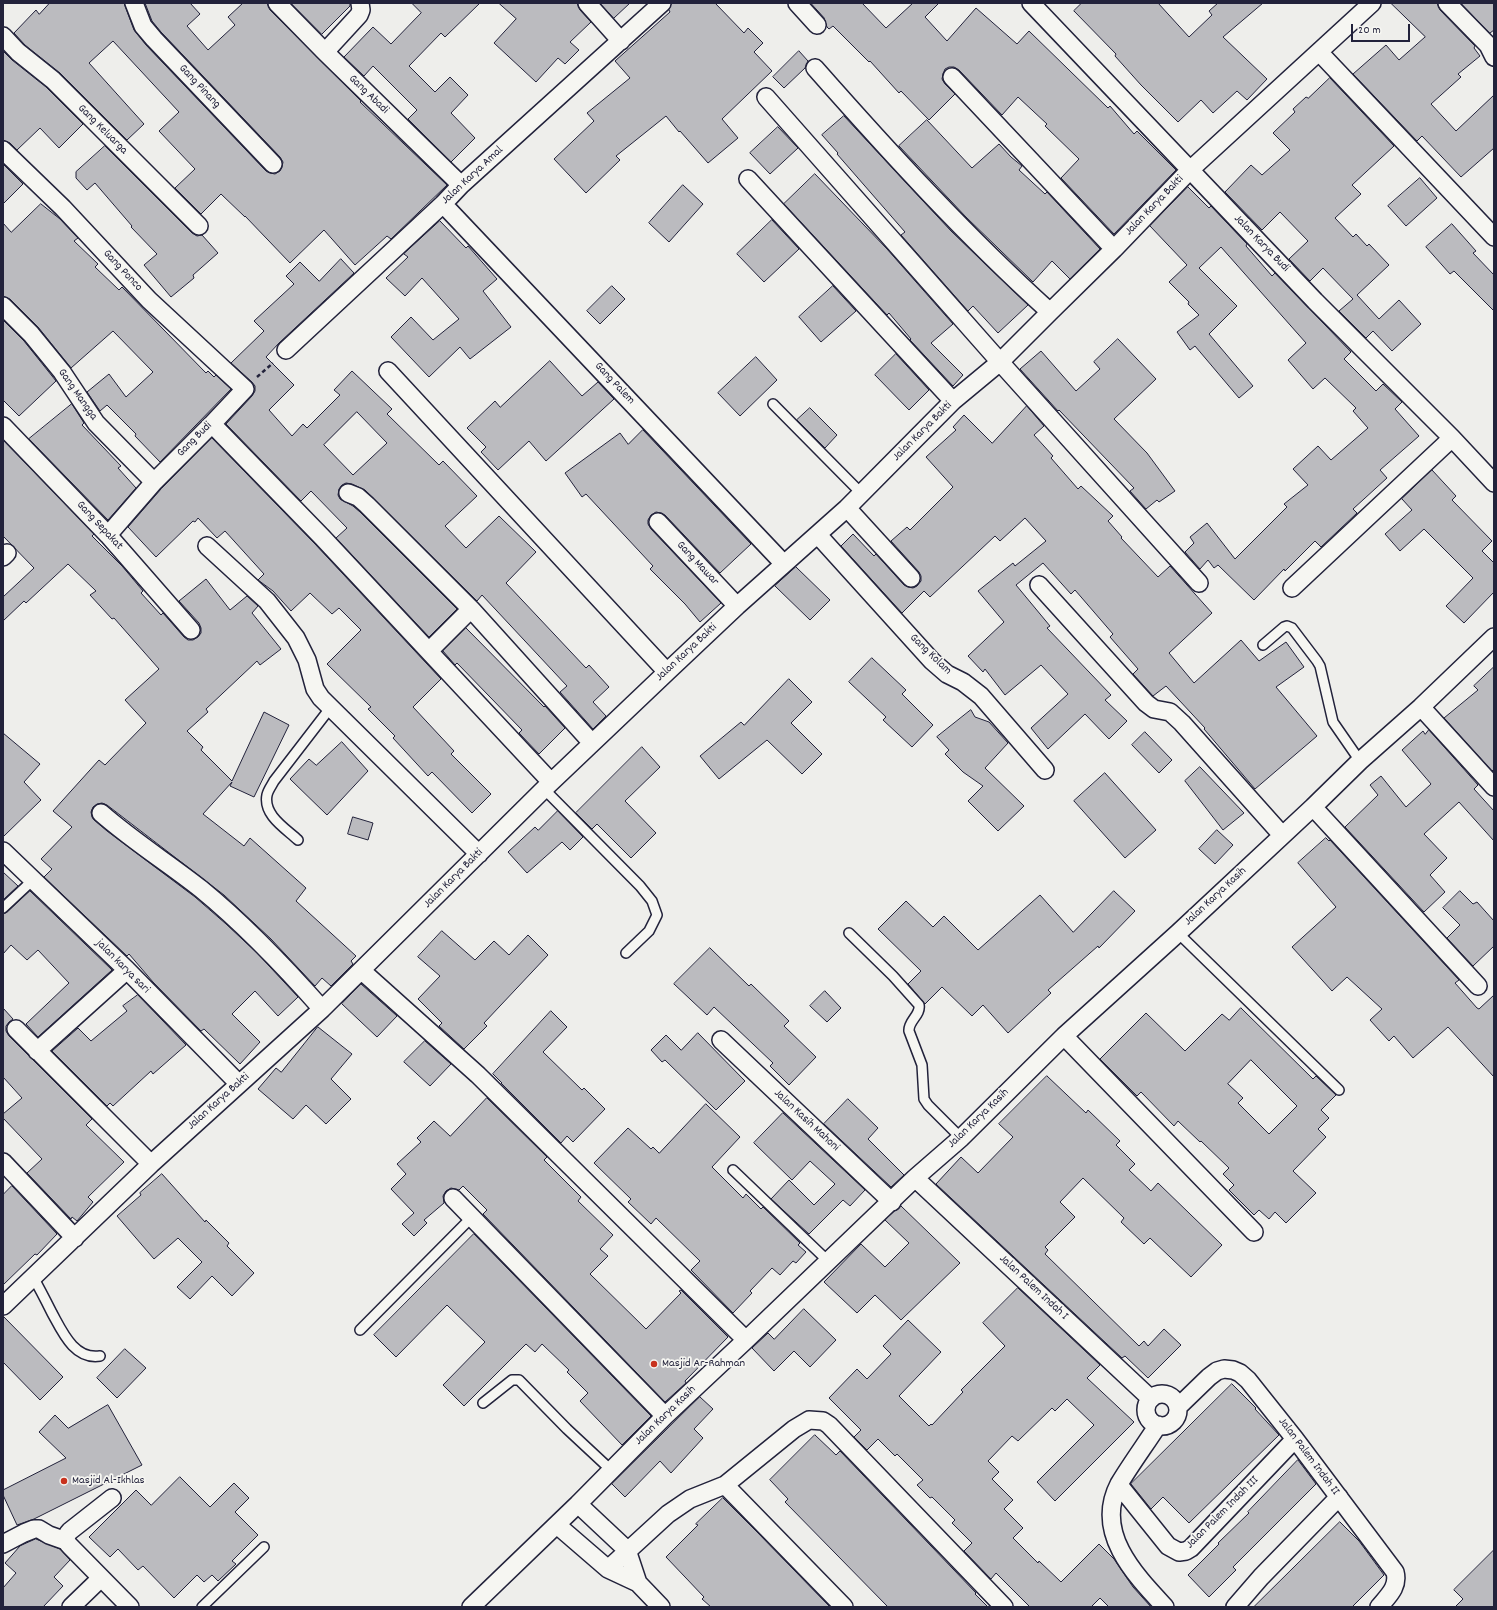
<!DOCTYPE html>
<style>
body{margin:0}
#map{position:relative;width:1497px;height:1610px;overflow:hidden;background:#eeeeeb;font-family:Dekko,sans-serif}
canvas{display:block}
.frame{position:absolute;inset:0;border:4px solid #22223b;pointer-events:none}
.scale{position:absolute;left:1351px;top:24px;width:59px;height:18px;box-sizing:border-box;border:2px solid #22223b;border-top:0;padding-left:5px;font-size:12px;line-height:14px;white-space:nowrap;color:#22223b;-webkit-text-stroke:3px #f6f6f2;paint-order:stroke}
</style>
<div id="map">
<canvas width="1497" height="1610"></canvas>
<div class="frame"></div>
<div class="scale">20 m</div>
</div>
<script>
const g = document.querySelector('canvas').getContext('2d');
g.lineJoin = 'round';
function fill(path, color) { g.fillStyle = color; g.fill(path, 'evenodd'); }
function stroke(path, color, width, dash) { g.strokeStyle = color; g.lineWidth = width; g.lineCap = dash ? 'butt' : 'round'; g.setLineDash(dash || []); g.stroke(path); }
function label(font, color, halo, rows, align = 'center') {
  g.font = font + ' Dekko,sans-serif'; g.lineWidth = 3.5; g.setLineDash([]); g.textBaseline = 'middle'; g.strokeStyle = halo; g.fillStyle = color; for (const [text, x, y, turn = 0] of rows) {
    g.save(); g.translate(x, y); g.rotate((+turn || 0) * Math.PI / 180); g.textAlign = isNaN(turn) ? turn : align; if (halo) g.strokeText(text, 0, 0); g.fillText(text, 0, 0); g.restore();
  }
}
const building = new Path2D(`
 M50,3H124L134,30L146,45L266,171L270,173L275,174L280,171L282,167L283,162L280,157L161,32L152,21L145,3H190L200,14L187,26L208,50L235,25L228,17L243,3H267L270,10L361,101L360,102L447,185L391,239L387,236L355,265L324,230L290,263L245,216V217L221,194L201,214L175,188L195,169L159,131L179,112L113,41L89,63L144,124L127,140L60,73L25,45L14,33L36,10L39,14Z
 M291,3H350V6L322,34Z
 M412,3H480L445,37L441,33L409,66L435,92L450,77L468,95L451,113L475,138L451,162L408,119L417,110L373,66L364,76L344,57L373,27L391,44L421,13Z
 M499,3H577L580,10L591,22L570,42L579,50L565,64L558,58L536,82L494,43L516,19Z
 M600,3H630L614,18Z
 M672,3H715L744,33L748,28L763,43L754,52L772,71L722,119L738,138L708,163L680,131L679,132L666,116L616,156L620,160L586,193L554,159L594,121L587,113L630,78L615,61L670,12L669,10Z
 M811,3H862L886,28L913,3H939L925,17L947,41L976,8L1017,44L1029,31L1108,108L1110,106L1134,134L1137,131L1176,170L1114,234L1061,178L1079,159L1045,126L1047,124L1018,97L1002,115L959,70L954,67H949L945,69L943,74L942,79L945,84L955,94L929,120L901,91L899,93L870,61L869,62L833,26L829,29L827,27L824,18Z
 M1082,3H1158L1189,37L1212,15L1209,11L1218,3H1263L1223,37L1267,79L1247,100L1237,91L1213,113L1201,100L1178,122L1141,85L1115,56L1116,54L1074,11Z
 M1391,3H1437L1440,10L1475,46L1474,48L1480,56L1458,74L1461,77L1431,104L1456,131L1494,95V148L1461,177L1422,136L1417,141L1353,74L1386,45L1399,60L1425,37Z
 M1461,3H1494V30L1490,33Z
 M3,51L12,60L46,87L83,124L59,148L40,128L17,150L10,143L3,140Z
 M799,51L808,61L805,68L784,88L773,77Z
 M1330,78L1394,146L1352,185L1361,194L1335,218L1353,237L1356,234L1367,246L1369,244L1389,265L1357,295L1379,319L1399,300L1421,324L1392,351L1373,331L1366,338L1339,311L1353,299L1323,268L1310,281L1289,259L1308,241L1280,212L1262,230L1225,192L1251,165L1262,175L1290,150L1273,133L1295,112L1293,109L1306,97L1308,98Z
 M844,116L951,231L1028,305L998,333L973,306L968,311L901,235L905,232L837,154L838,153L822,135Z
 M927,120L972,168L999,144L1011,157L1022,166L1019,170L1045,194L1047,192L1100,249L1070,279L1052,261L1033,282L966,217L899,146Z
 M778,127L798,148L770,174L750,153Z
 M105,146L192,233L197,236L202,235L218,253L193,275L194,278L171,297L144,265L157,254L131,227L132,226L95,183L87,190L76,178V172Z
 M3,164L23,184L3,204Z
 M815,174L887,249L953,324L931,343L963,375L953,386L910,340L911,339L889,313L887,315L784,204Z
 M1420,178L1437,198L1406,226L1388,206Z
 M683,185L703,204L669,242L649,223Z
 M1188,187L1209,208L1211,206L1247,244L1246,246L1272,276L1275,273L1351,352L1344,359L1376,391L1383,384L1402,402L1395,409L1419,436L1380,470L1387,478L1353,509L1357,513L1321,547L1315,541L1285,571L1284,569L1254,600L1218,565L1214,568L1208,560L1200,569L1185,552L1194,543L1190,537L1207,523L1235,559L1287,507L1284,504L1308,485L1293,469L1318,446L1331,460L1368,428L1353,411L1356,408L1325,378L1313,389L1288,360L1306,343L1221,247L1199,268L1237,306L1209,334L1253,386L1239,398L1195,346L1190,350L1177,332L1199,315L1188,304L1189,302L1169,282L1187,265L1150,226Z
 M41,204L60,219L78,238L74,241L98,264L95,267L119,290L122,287L206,373L208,371L214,377L216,375L231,389L160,462L135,436L136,434L107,405L100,411L87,392L109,374L126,397L153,372L113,331L71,368L38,327L10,299L3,296V223L11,232Z
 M772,220L799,249L764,282L737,254Z
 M440,221L466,248L468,246L497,279L483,291L511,327L470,359L460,347L429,377L391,337L411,317L433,340L459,319L422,278L405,296L386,278L408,257L404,254Z
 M1452,224L1476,251L1473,253L1494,275V311L1454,271L1450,274L1426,247Z
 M341,259L354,273L279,343L266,357L294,385L269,410L292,436L303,424L307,428L340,395L334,390L352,371L392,409L387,414L439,465L443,461L477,496L445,526L466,548L499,516L536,552L506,583L586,668L589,665L609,687L593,702L606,716L593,729L560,692L567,686L482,595L477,601L365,490L352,484L346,483L342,485L339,489L338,495L340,499L353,506L360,512L457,609L429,637L336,538L347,528L311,491L301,501L226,424L252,396L255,391V386L252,382L231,363L264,331L254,321L294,284L286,276L300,262L319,281ZM357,412L387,443L353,475L324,445Z
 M612,286L625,299L600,324L587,311Z
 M833,286L856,311L821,342L799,317Z
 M3,320L24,341L56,381L19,416L3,400Z
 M1118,339L1156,379L1114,419L1147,453L1175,491L1159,502L1157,500L1146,509L1130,491L1134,488L1059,410L1058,411L1020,369L1041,351L1076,391L1100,369L1094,362Z
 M896,354L929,390L909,410L875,375Z
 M756,357L777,380L740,416L718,393Z
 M550,361L582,396L598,382L614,399L546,461L529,441L498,470L481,452L486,447L467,428L495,401L500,407Z
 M72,404L84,423L82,425L121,466L118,468L136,488L108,520L29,439Z
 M1027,406L1044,426L1034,435L1053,456L1051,458L1078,489L1081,486L1113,516L1108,521L1122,537L1121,538L1158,577L1170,566L1212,613L1169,653L1194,683L1241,640L1259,661L1286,642L1304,667L1276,687L1317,736L1255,789L1204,729L1205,728L1166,686L1153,696L1133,674L1138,669L1110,637L1113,634L1075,590L1071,594L1043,563L1016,585L1050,626L1047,628L1111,695L1105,700L1127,721L1109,739L1085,714L1048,749L1031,728L1068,694L1041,665L1005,695L985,669L983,672L968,656L1004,622L978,591L1013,563L1015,566L1046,541L1025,518L1000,541L995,536L930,597L924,591L902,613L841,546L853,534L874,556L876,554L904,585L908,587L913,588L917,586L921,581V576L919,572L891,541L907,527L910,530L953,487L926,457L956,430L953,427L964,415L992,443Z
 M810,408L837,435L825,448L797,420Z
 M643,430L751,544L720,573L665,515L661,513L656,512L651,515L648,520V524L651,529L721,603L700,622L685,604L650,569L653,566L586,494L582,497L565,473L620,433L628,444Z
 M212,438L315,544L441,679L413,707L454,751L451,754L491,794L472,813L432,772L428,776L393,738L395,736L368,709L371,707L327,664L361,630L339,608L332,614L310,593L291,611L273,591L258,580L264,574L225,531L217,538L198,518L195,522L193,521L156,557L128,527L161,489Z
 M3,440L94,534L92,536L122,566L143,591L141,593L161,615L163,613L184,637L188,640H193L198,637L201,633V628L199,623L179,601L206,579L230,610L247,596L258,606L252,613L281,649L260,665L257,661L206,709L208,712L187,731L203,747L201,750L232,781L264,712L289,725L254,797L230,786L232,782L203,814L244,846L250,838L306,888L296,901L356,956L351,961L353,964L331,986L322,978L315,986L271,939L224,895L107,805L102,803L97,804L93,807L91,812L92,817L94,820L107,831L195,897L226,924L257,953L298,997L278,1016L255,991L232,1014L260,1042L240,1064L204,1029L201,1031L153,982L129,954L127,956L44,877L52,869L41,859L72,827L53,811L99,760L105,765L146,723L125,700L159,669L114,618L112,619L90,595L96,591L68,564L26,603L24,601L3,621V597L34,568L3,536Z
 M1432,470L1456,496L1452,500L1492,541L1482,551L1494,563V592L1464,623L1446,606L1473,578L1424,529L1400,551L1385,534L1412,510L1402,499Z
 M796,567L830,600L810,620L775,586Z
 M466,628L544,707L545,706L565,728L539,754L519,733L522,730L457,663L455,665L443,651Z
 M872,658L906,690L902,694L933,725L912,747L883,720L886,717L849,682Z
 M1494,667V769L1492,771L1444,718L1478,690L1474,686Z
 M789,679L812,702L791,723L822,754L802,774L767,740L719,779L700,756L741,722L744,725Z
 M971,710L975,717L989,722L1008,743L985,768L1024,806L998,831L968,801L983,786L963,772L945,754L949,750L937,737Z
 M1429,730L1478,785L1474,789L1494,811V841L1459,802L1424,834L1447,858L1430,875L1445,892L1424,912L1345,827L1378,795L1370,785L1381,776L1406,807L1431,784L1402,750L1423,731L1425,734Z
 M1145,732L1172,760L1159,773L1132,745Z
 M3,733L40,764L24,782L41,800L3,837Z
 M342,742L368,771L327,815L290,779L309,759L316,765Z
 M642,747L660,767L625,801L656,833L631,858L597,824L592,829L576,813Z
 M1200,767L1244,813L1223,830L1185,781Z
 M1105,773L1156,830L1125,858L1074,801Z
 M558,811L583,837L570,850L562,842L527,873L508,852L535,827L538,830Z
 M353,817L373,823L368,840L348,834Z
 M1217,830L1233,845L1215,864L1199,849Z
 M1326,838L1329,841L1330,840L1459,980L1455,983L1477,1008L1479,1009L1494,995V1077L1448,1027L1413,1058L1394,1036L1389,1041L1370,1020L1382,1009L1347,977L1332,991L1292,947L1336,907L1298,863Z
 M3,872L18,886L3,900Z
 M30,891L112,970L38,1037L26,1024L69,983L38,950L27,960L11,945L3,954V914L7,912Z
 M1114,891L1135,911L1099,948L1098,946L1048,990L1051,993L1008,1033L983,1005L972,1016L942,987L925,1004L908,984L921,971L878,929L906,901L933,927L944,916L978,950L1040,895L1073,932Z
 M1460,891L1473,904L1477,902L1494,921V946L1473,966L1447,938L1460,925L1443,908Z
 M442,931L475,960L494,941L509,955L528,935L548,955L484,1023L487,1026L464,1049L439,1026L442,1023L418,999L440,976L418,957Z
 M710,948L749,986L751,984L789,1021L784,1026L816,1057L789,1085L770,1066L773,1063L714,1007L707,1015L674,984Z
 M361,984L397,1016L377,1037L342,1004Z
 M825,991L841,1008L827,1022L810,1006Z
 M138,995L186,1045L153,1074L151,1071L113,1106L110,1103L107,1106L52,1051L78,1028L91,1041L127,1011L123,1006Z
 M3,1008L13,1019L9,1022L6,1026V1031L9,1036L92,1119L86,1125L124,1162L88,1197L93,1202L77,1221L72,1217L71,1219L27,1173L42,1159L3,1118V1114L22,1098L3,1077Z
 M1241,1008L1313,1079L1316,1076L1336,1095L1321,1110L1329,1118L1318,1129L1326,1137L1293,1171L1316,1193L1286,1223L1275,1212L1269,1219L1259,1210L1254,1215L1229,1190L1234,1185L1223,1174L1229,1168L1201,1141L1200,1142L1178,1121L1174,1126L1141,1092L1137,1096L1100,1059L1146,1013L1185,1051L1222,1014L1229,1020ZM1251,1060L1297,1106L1269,1134L1238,1103L1243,1098L1228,1084Z
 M551,1011L567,1027L543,1052L582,1090L584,1088L605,1109L573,1142L567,1136L561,1143L501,1083H502L493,1074Z
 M318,1027L352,1054L331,1079L351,1099L326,1124L306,1105L293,1119L258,1089L276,1068L281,1072Z
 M698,1033L745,1081L716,1110L665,1060L662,1062L651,1050L666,1035L681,1050Z
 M425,1041L451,1064L430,1086L404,1062Z
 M1047,1076L1086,1113L1088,1110L1120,1141L1116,1145L1135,1164L1129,1170L1151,1191L1158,1183L1222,1245L1191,1277L1150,1238L1144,1244L1121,1222L1124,1218L1083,1178L1060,1202L1075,1217L1045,1247L1048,1250L1045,1254L1139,1346L1144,1341L1148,1346L1164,1329L1181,1345L1148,1378L1125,1356L1122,1358L936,1184L961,1157L978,1173L1013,1137L999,1124Z
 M487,1098L547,1157L544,1160L581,1197L578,1201L613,1235L600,1249L608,1256L590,1274L646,1329L681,1293L679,1291L681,1290L728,1337L685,1381L686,1383L665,1402L483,1214L487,1210L463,1186L459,1190L451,1188L446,1191L443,1196L444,1203L424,1220L427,1223L414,1236L402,1224L414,1213L391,1189L406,1174L397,1164L421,1142L417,1138L434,1121L450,1136Z
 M848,1099L878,1128L868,1139L904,1175L891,1187L824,1124Z
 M706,1104L740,1137L712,1167L743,1198L746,1194L761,1209L763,1207L800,1243L798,1245L806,1252L796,1263L793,1261L780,1275L772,1268L750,1291L752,1293L733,1313L691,1270L700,1261L656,1218L651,1224L628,1202L631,1199L594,1163L628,1128L651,1149L653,1147L659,1153Z
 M783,1113L865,1190L850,1206L843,1200L809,1234L771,1199L789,1180L814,1205L835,1184L810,1161L792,1180L754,1143Z
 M162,1174L205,1222L206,1220L229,1243L227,1246L254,1273L232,1296L212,1276L190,1299L177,1287L202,1262L178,1238L154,1259L117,1216L141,1195L140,1193Z
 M12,1186L57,1234L37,1255L35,1254L3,1285V1195Z
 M901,1206L960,1263L901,1320L875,1295L857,1313L824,1282L861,1244L885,1267L909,1243L885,1220Z
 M474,1234L651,1416L622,1445L580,1401L588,1393L567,1372L569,1370L542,1344L535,1352L526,1344L464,1406L443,1385L485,1342L447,1305L396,1357L374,1335Z
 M1018,1288L1100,1365L1087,1378L1134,1422L1055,1501L1037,1482L1094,1425L1067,1399L1055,1411L1052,1408L1018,1441L1012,1436L988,1461L999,1472L992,1479L1013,1500L1004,1509L1023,1528L1013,1538L1038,1563L1039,1561L1061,1582L1099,1544L1114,1559L1133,1587L1151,1607H1109L1100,1598L1091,1607H1030L996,1573L991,1579L964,1551L972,1543L952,1523L955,1520L932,1497L930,1498L917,1485L923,1480L897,1454L895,1456L878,1439L867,1450L854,1437L861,1430L829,1398L857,1369L867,1379L891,1354L883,1346L908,1320L941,1352L899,1396L929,1426L931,1424L932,1425L963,1392L961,1390L1005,1346L983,1323Z
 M804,1309L836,1340L810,1367L794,1351L774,1371L752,1348L768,1333L774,1339Z
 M3,1316L63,1377L40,1400L3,1362Z
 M125,1349L146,1368L117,1398L97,1378Z
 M1232,1384L1256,1408L1255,1409L1279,1435L1189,1523L1163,1497L1151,1509L1131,1484Z
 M700,1397L713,1409L694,1429L703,1438L671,1473L660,1461L625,1497L612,1484Z
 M108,1405L142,1465L34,1519L17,1525L3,1495V1490L66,1458L39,1432L55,1415L68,1428Z
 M815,1435L836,1455L840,1451L976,1593L975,1594L988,1607H888L785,1502L788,1499L770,1480Z
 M1298,1460L1316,1484L1233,1567L1236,1570L1209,1597L1188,1575L1219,1544L1218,1543L1249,1513L1248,1512Z
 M180,1477L210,1507L234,1483L249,1498L235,1512L258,1535L232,1561L236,1564L218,1581L212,1575L204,1582L197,1575L174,1598L143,1566L138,1570L118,1549L110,1557L89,1537L136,1490L151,1505Z
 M723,1498L757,1532L830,1607H711L702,1599L704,1597L666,1557L698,1525L696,1524Z
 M1340,1522L1359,1541L1384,1575L1352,1607H1254Z
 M36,1539L60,1549L70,1560L54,1577L63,1586L43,1607H3V1588L16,1573L5,1563L20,1546Z
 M1494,1550V1607H1455L1463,1599L1454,1590Z`);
const path = new Path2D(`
 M257,377L273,363`);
const service = new Path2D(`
 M773,404L862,494
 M1263,645L1284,627L1287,626L1292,628L1317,661L1320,666L1333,722L1360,761
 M544,789L640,886L652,901L657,915L649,931L626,953
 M298,840C285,828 263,815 267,795C268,790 272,785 274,781L331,707
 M3,908L33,880
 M849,933L893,976L919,1005C921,1015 908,1021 909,1031L922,1065L924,1099L928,1105L961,1138
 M1178,933L1339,1090
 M733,1170L829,1262
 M33,1277C40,1289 46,1301 52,1313C62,1331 74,1360 100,1356
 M360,1330L471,1218
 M483,1403L512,1380H519L567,1429L611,1470
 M202,1607L264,1547`);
const minor = new Path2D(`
 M134,3L143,26L154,39L273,164
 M277,3L325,52L461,185
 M587,3L621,41
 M797,3L817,25
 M1031,3L1315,301L1452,438L1494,483
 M1447,3L1488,45L1494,57
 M3,36L18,52L53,80L199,226
 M325,52L359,15L361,10L360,3
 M1319,52L1494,237
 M815,68C890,153 966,236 1050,312
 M952,77L1114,249
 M766,97L1000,362L1199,583
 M3,150L63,208L149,300L245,389L212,424L154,482L108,535
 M748,179L953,401
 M443,204L784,564
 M3,306L31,334L62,372L96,423L154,482
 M286,350L443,204L461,185L662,3
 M388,371L667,672
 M212,424L322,537L551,782
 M3,426L108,535L191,630
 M348,493L358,497L367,505L471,609
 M847,508L911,578
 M658,522L737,606
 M818,535L932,661L947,674L963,682L981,696L1045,770
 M207,546L267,601L296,638L307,660L315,689L321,698L479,854
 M3,557L7,553
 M1039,585L1146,703L1154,709L1170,712L1182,723L1282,835
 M1292,588L1452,438
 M429,651L471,609L592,743
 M1421,707L1494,787
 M1313,807L1478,986
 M101,813C133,841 168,863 201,889C245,925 284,966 322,1009
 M3,851L127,970L239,1084
 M362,971L478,1075L746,1340
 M16,1029L151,1164
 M1064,1036L1254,1232
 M721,1040L892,1202
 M37,1051L127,970
 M3,1162L75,1238
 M915,1178L1151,1399
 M453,1198L665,1416
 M3,1306L151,1164L322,1009L544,789L667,672L737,606L847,508L953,401L1000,362L1050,312L1114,249L1190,170L1372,3
 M1146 1410a16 16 0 1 1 32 0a16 16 0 1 1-32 0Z
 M1178,1407L1209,1377L1217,1371L1224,1369L1233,1370L1240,1373L1248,1380L1295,1439L1395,1572C1399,1587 1388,1596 1379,1607
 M1158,1425C1145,1445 1131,1464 1119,1484C1094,1532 1134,1574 1165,1607
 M725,1485L844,1607
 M1119,1485L1168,1546L1179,1552L1186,1551L1191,1548L1295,1439
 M112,1498L70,1531C65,1536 65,1541 70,1546L130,1607
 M578,1504L627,1550L638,1583
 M557,1525L608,1569L638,1583L661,1607
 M3,1544L24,1533L34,1529H39L49,1535L66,1541
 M608,1569L668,1514L690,1499L725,1485L794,1429L809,1420L823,1421L829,1425L1004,1607
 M71,1607L101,1578
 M471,1607L578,1504L665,1416L746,1340L915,1178L961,1138L1064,1036L1178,933L1313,807L1360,761L1421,707L1494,637
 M1235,1607L1261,1577L1339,1497`);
const markers = [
 [654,1364,4,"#c8321e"],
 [64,1481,4,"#c8321e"]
];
const streetNames = [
 ["Gang Pinang",199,87,47],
 ["Gang Abadi",368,95,44],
 ["Gang Keluarga",102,130,45],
 ["Jalan Karya Amal",473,176,-43],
 ["Jalan Karya Bakti",1155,206,-46],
 ["Jalan Karya Budi",1261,244,46],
 ["Gang Ponco",122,271,47],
 ["Gang Palem",614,384,47],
 ["Gang Mangga",77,395,55],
 ["Jalan Karya Bakti",923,432,-45],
 ["Gang Budi",195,440,-45],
 ["Gang Sepakat",99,526,47],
 ["Gang Mawar",697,564,47],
 ["Jalan Karya Bakti",687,653,-43],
 ["Gang Kolam",930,655,44],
 ["Jalan Karya Bakti",454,879,-45],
 ["Jalan Karya Kasih",1216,897,-43],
 ["jalan karya sari",122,967,45],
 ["Jalan Karya Bakti",219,1102,-42],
 ["Jalan Karya Kasih",979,1119,-44],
 ["Jalan Kasih Mahoni",806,1121,43],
 ["Jalan Palem Indah I",1033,1288,43],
 ["Jalan Karya Kasih",666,1416,-44],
 ["Jalan Palem Indah II",1308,1457,53],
 ["Jalan Palem Indah III",1223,1513,-45]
];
const poiNames = [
 ["Masjid Ar-Rahman",662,1364],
 ["Masjid Al-Ikhlas",72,1481]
];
fill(building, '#bbbbbf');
stroke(building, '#22223b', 1);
stroke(service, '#22223b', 12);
stroke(minor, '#22223b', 20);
stroke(path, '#22223b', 2.5, [4, 3]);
stroke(service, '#f6f6f2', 9);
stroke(minor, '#f6f6f2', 17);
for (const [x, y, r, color] of markers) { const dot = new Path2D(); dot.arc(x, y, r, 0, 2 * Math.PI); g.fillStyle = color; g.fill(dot); stroke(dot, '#f6f6f2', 1.5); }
label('12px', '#22223b', '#f6f6f2', streetNames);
label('12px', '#22223b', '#f6f6f2', poiNames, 'left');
</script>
